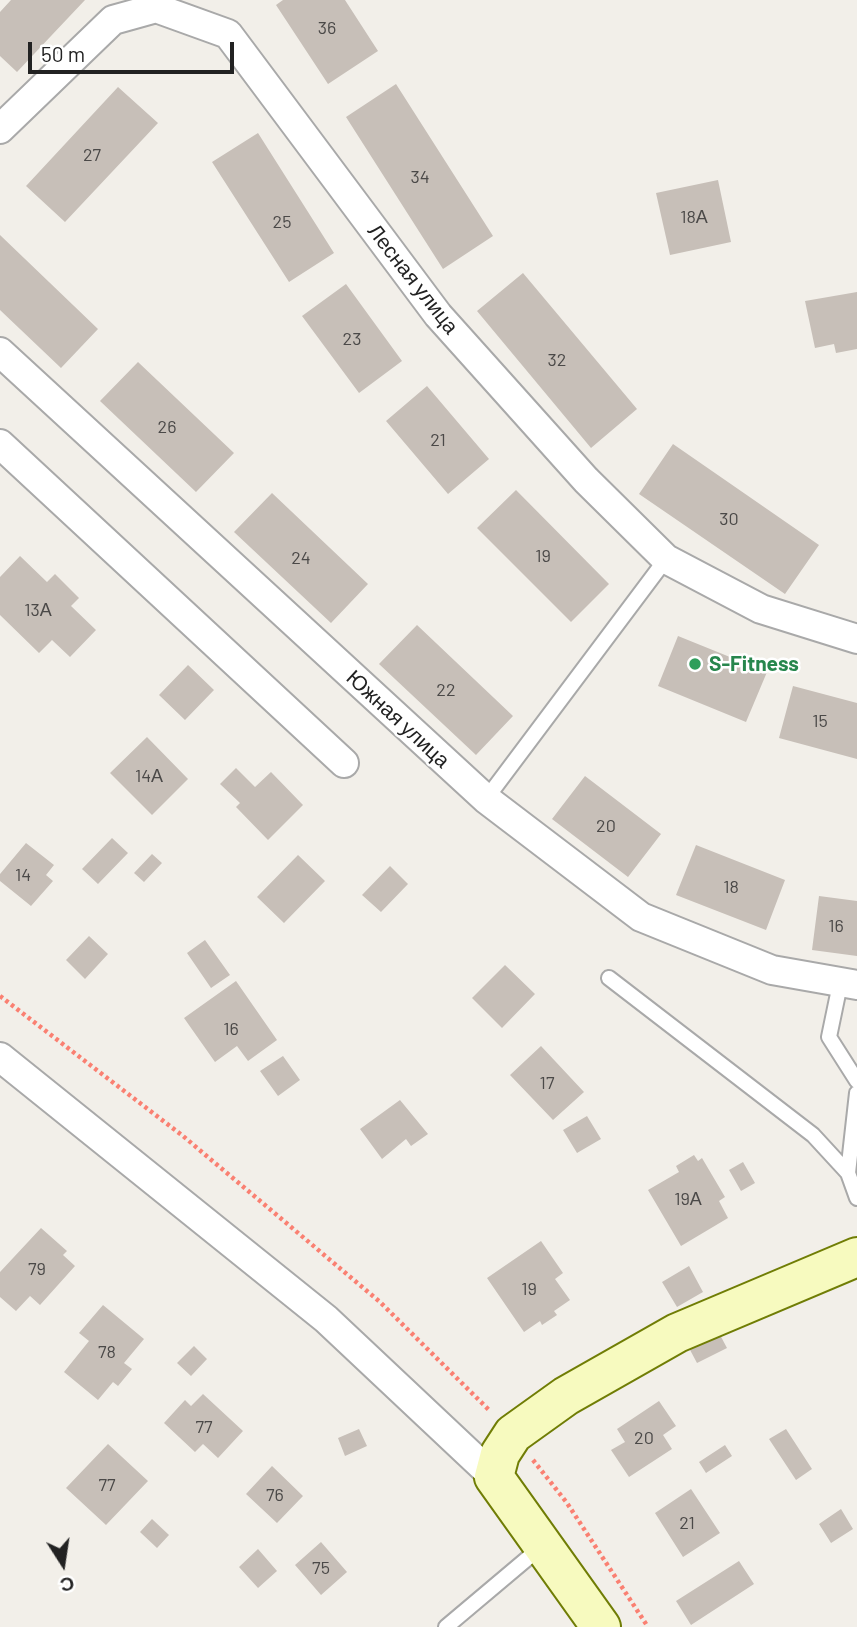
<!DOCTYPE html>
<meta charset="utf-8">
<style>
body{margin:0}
#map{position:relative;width:857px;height:1627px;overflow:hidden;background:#f2efe9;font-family:Barlow,sans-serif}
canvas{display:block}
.north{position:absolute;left:28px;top:1529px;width:70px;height:70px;-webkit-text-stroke:5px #fff;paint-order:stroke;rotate:168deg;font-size:19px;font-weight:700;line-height:28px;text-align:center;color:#222}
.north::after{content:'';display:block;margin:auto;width:24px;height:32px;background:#222;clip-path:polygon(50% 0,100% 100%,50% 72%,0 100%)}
.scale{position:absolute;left:28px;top:42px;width:206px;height:32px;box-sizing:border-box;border:4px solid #222;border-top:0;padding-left:9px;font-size:21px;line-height:24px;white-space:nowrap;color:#222;-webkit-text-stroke:5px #fff;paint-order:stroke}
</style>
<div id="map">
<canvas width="857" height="1627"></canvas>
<div class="north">С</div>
<div class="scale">50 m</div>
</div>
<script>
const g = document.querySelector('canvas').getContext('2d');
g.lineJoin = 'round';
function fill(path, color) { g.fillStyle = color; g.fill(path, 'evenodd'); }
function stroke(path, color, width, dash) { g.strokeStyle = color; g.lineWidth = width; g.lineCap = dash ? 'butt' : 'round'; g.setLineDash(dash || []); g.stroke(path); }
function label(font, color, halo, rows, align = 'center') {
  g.font = font + ' Barlow,sans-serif'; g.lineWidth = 5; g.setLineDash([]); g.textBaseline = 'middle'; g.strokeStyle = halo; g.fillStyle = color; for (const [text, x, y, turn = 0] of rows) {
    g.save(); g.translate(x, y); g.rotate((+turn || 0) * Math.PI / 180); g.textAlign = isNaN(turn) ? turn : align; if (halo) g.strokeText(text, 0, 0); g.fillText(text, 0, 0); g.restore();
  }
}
const building = new Path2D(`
 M11,0H85L17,72L0,56V12Z
 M283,0H345L378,51L328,84L276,5Z
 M396,84L493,236L443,269L346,117Z
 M118,87L158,123L65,222L26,186Z
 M258,133L334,253L289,282L212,162Z
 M718,180L731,242L670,255L656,193Z
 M0,235L98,329L61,368L0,310Z
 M523,273L637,409L591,448L477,311Z
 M346,284L402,361L359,393L302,316Z
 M857,292V349L836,353L834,344L815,348L805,301Z
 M138,362L234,453L196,492L100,401Z
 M427,386L489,459L448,494L386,421Z
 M673,444L819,545L785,594L639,494Z
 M516,490L609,584L571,622L477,528Z
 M272,493L368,584L331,623L234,532Z
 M20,556L47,582L55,574L79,598L71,606L96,630L70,657L52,640L39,653L0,615V577Z
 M417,625L513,716L476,755L379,664Z
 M678,636L767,672L746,722L658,686Z
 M188,665L214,690L185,720L159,695Z
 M793,686L857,703V759L779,738Z
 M147,737L188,779L152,815L110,773Z
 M236,768L255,787L271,772L303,805L268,840L236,807L240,803L220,784Z
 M585,776L661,834L628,877L552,819Z
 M112,838L128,853L98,884L82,869Z
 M26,843L54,865L46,875L53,881L31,906L0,881V874Z
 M696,845L785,880L766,930L676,895Z
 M152,854L162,863L144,882L134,873Z
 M298,855L325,881L284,923L257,897Z
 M390,866L408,884L381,912L362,895Z
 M819,896L857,901V956L812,950Z
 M89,936L108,954L85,979L66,960Z
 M205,940L230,975L211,988L187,953Z
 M505,965L535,994L502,1028L472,998Z
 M236,981L277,1040L248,1061L237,1046L215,1062L184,1018Z
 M541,1046L584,1092L553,1120L510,1075Z
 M283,1056L300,1080L278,1096L260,1071Z
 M400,1100L428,1134L411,1146L406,1139L382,1159L360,1129Z
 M587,1116L601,1139L577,1153L563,1130Z
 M694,1155L698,1161L702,1158L725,1197L719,1201L728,1218L681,1246L648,1190L679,1172L676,1166Z
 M743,1162L755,1183L741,1191L729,1170Z
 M41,1228L67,1251L63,1255L75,1266L40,1305L30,1296L16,1311L0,1297V1272Z
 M541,1241L563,1273L555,1279L570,1300L554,1311L557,1315L542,1325L540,1321L524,1332L487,1278Z
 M689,1266L703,1292L677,1307L662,1282Z
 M103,1305L144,1339L124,1363L132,1369L118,1386L113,1382L98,1400L64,1372L89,1341L79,1333Z
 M719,1333L727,1348L697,1363L689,1348Z
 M194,1346L207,1359L191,1376L177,1363Z
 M203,1394L243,1431L218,1458L203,1444L195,1452L164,1423L185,1400L191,1406Z
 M659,1401L676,1426L663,1435L672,1449L629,1477L611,1450L625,1442L617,1429Z
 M359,1429L367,1446L345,1456L338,1438Z
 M786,1429L812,1469L796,1480L769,1439Z
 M108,1444L148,1481L106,1525L66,1488Z
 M725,1445L732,1456L706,1473L699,1462Z
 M272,1466L303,1496L277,1523L246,1494Z
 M691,1489L720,1533L683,1557L655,1513Z
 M841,1509L853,1529L831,1543L819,1524Z
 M152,1519L169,1535L157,1548L140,1532Z
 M321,1542L347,1572L321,1595L295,1565Z
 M258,1549L277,1571L258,1588L239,1567Z
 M739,1561L754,1584L691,1625L676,1601Z`);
const path = new Path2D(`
 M0,996L183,1136L380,1302L490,1411
 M533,1460L567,1503L648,1627`);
const lane = new Path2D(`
 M486,799L666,559
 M609,978L813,1135L848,1173
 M840,984L829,1037L857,1081
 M857,1093L848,1173L857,1198
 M446,1627L541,1547`);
const street = new Path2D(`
 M0,129L113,20L156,8L228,34L438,315L586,480L666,559L761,609L857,639
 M0,352L486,799L641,917L772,970L857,985
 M0,444L344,763
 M0,1057L326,1319L494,1477`);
const secondary = new Path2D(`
 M601,1627L494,1477L500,1454L513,1434L566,1396L677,1333L857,1257`);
const markers = [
 [695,664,7,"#2e9e5b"]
];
const numberNames = [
 ["36",327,28],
 ["27",92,155],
 ["34",420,177],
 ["18А",694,217],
 ["25",282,222],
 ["23",352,339],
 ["32",557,360],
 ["26",167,427],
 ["21",438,440],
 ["30",729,519],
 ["19",543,556],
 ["24",301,558],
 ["13А",38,610],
 ["22",446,690],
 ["15",820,721],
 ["14А",149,776],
 ["20",606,826],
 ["14",23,875],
 ["18",731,887],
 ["16",836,926],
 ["16",231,1029],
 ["17",547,1083],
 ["19А",688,1199],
 ["79",37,1269],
 ["19",529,1289],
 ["78",107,1352],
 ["77",204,1427],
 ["20",644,1438],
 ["77",107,1485],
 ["76",275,1495],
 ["21",687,1523],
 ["75",321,1568]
];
const streetNames = [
 ["Лесная улица",413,279,52],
 ["Южная улица",398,719,43]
];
const leisureNames = [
 ["S-Fitness",709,664]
];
fill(building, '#c7bfb8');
stroke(lane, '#a9a9a9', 18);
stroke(street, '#a9a9a9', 32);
stroke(secondary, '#707d05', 42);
stroke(path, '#fa8072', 4.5, [3.5, 3.5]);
stroke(lane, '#fff', 14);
stroke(street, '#fff', 28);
stroke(secondary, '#f7fabf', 38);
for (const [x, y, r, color] of markers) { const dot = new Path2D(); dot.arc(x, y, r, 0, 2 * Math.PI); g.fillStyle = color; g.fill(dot); stroke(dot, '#fff', 2.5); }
label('18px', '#4b4948', null, numberNames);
label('21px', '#222', '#fff', streetNames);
label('bold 21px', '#27864d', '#fff', leisureNames, 'left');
</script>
